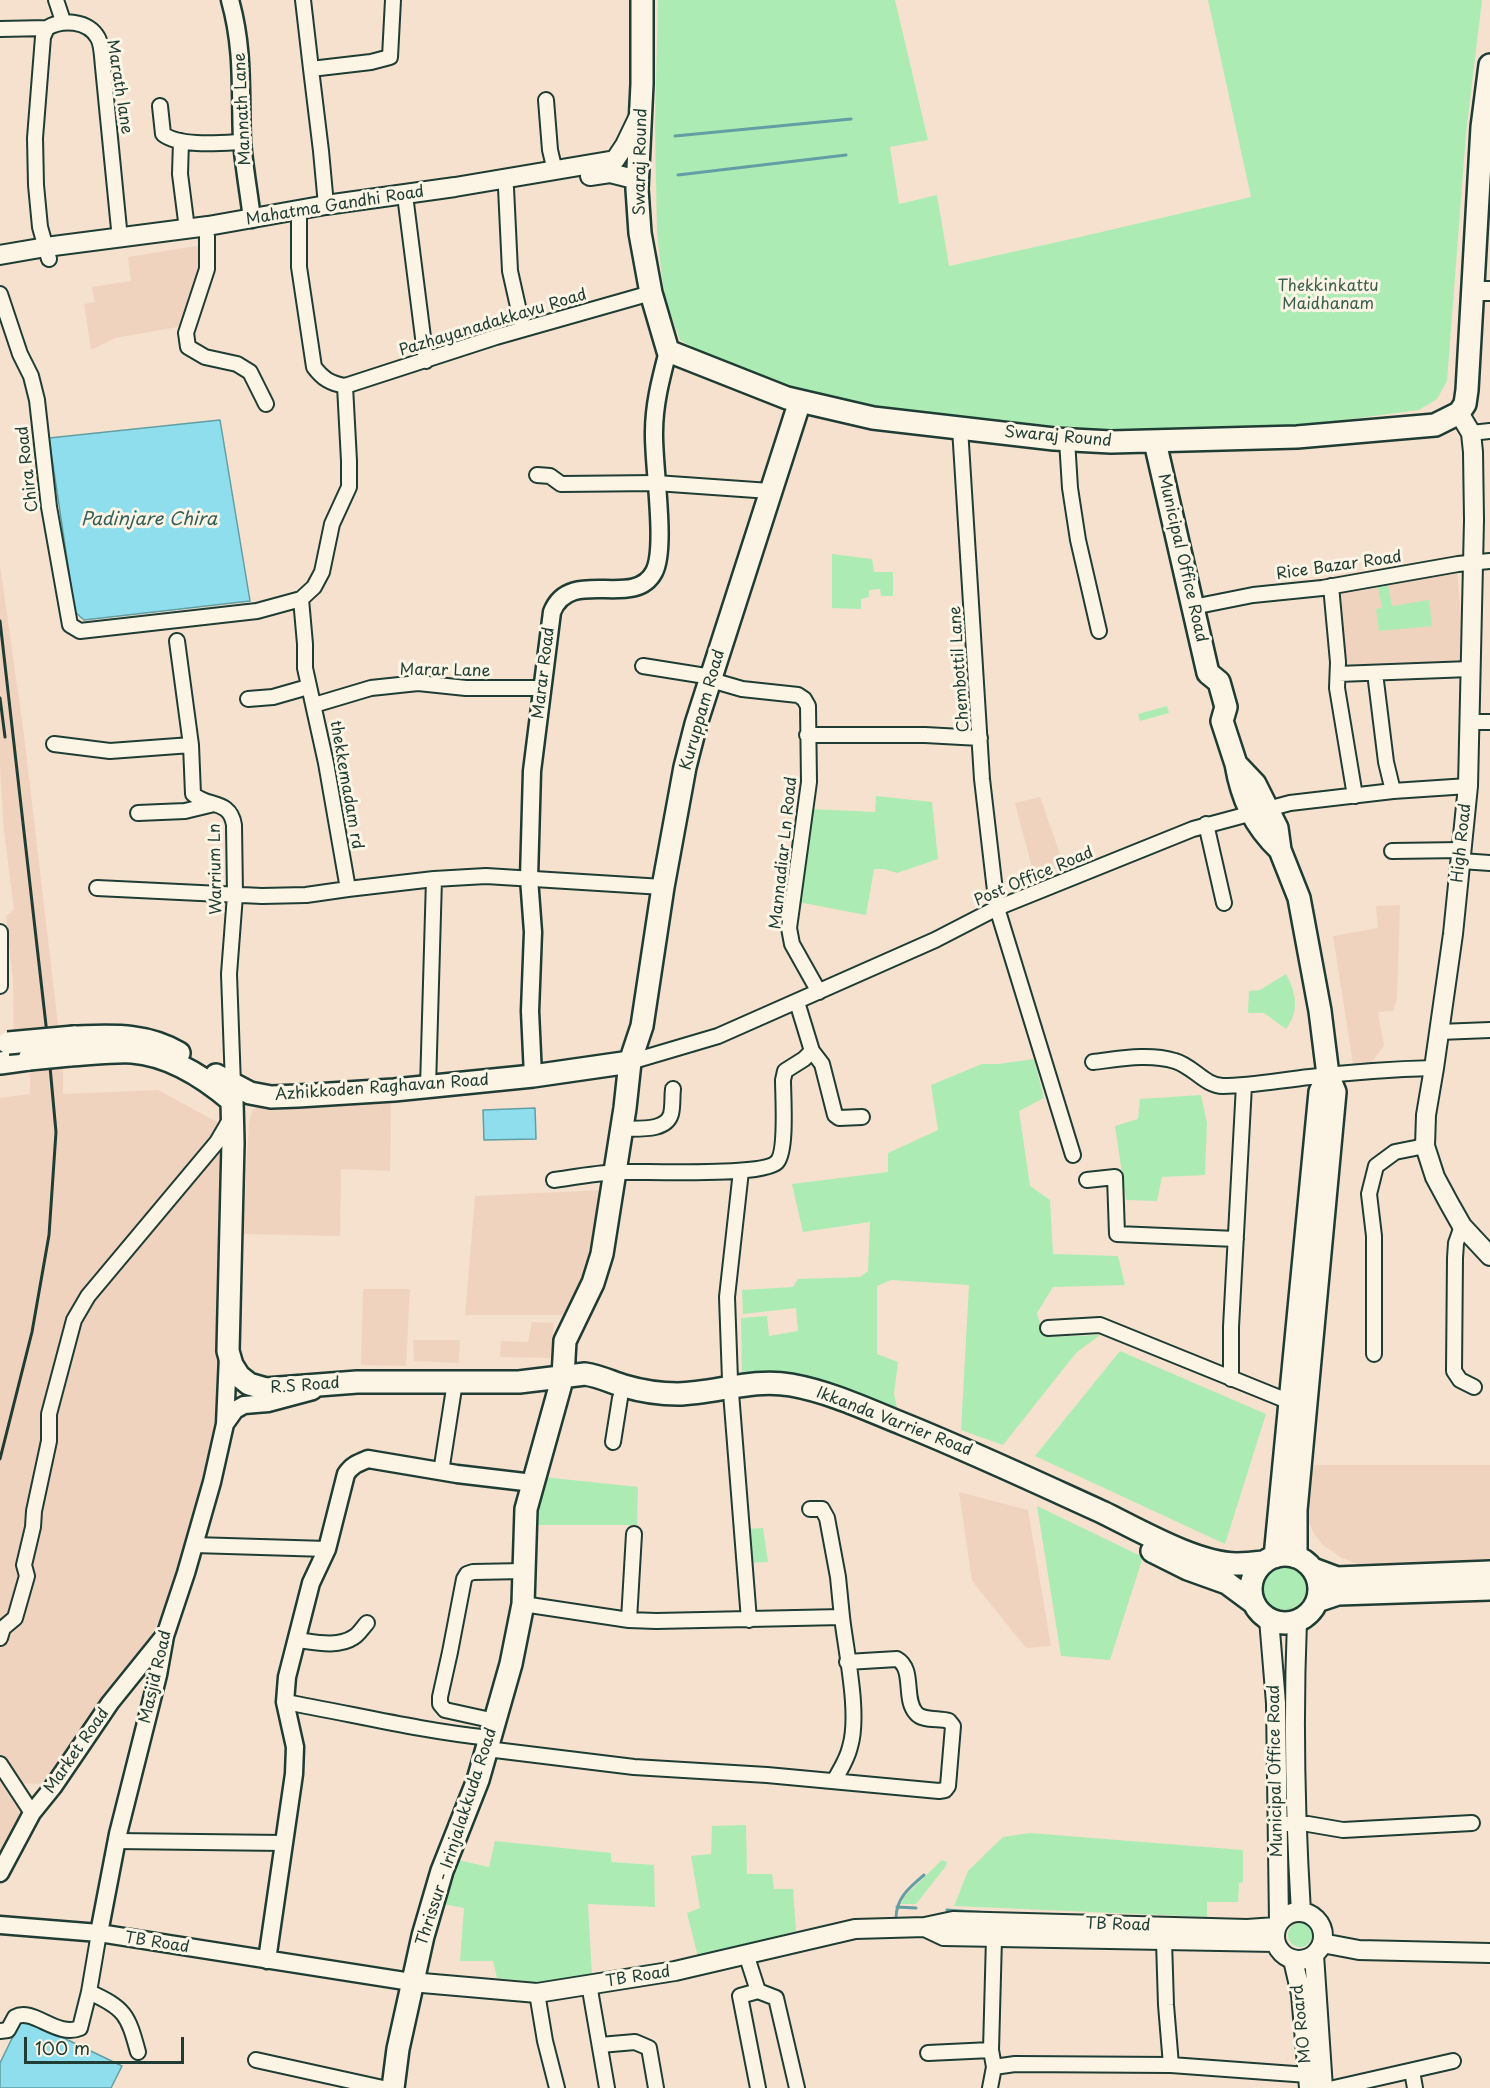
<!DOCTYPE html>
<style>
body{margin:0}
#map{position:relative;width:1490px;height:2088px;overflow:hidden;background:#f5e1ce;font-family:"Playpen Sans",sans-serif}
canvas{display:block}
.scale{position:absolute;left:24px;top:2037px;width:160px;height:27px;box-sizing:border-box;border:3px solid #1f3d34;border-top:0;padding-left:8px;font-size:18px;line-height:21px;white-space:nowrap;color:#1f3d34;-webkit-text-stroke:4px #fcf5e5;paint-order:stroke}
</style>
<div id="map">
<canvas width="1490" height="2088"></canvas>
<div class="scale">100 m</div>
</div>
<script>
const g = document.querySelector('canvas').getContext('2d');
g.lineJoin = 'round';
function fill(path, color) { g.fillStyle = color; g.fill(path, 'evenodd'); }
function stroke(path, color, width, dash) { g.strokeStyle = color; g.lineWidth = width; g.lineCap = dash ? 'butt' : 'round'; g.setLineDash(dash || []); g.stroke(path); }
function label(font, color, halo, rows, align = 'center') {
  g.font = font + ' "Playpen Sans",sans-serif'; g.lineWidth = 6; g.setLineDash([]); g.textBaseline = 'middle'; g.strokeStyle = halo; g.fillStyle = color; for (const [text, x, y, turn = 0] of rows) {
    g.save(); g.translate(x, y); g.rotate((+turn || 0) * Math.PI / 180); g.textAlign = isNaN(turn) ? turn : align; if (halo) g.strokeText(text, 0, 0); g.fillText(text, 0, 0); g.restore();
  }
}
const built = new Path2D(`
 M202,245L203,266L178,327L115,338L91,350L84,304L95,302L92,287L131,281L128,257Z
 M0,565L24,735L63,1067V1094L158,1090L221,1124L224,1153L216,1406L211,1446L169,1600L151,1636L44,1784L16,1783L0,1757V1098L30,1094V1054H14L13,981L6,916L14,910L4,831L0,768Z
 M1457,567L1465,665L1346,668L1340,588Z
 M1040,797L1065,868L1035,879L1015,803Z
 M1400,905L1397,999L1393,1011L1378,1012L1384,1046L1371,1063L1353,1064L1333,936L1378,928L1376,906Z
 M391,1097L390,1171L341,1169L340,1236L243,1234L249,1122L252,1110L262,1105Z
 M605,1190L599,1227L582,1285L566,1315H465L475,1196Z
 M363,1289H410L406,1366L361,1365Z
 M532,1322L554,1323L551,1358L500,1357L501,1341L528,1342Z
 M413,1340H460L459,1363L414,1361Z
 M1309,1465H1490V1563L1363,1566L1342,1558L1323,1545L1314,1534L1308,1520Z
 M959,1492L1028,1510L1051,1646L1026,1648L972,1581Z
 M0,1780L22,1816L0,1851Z`);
const green = new Path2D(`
 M658,0H895L928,140L890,147L899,204L937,195L949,266L1080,237L1251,197L1208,0H1482L1466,134L1447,381L1437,399L1419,410L1299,426L1119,435L891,412L838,400L782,383L714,359L680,340L664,294L657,234L655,126Z
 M832,554L872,559L874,572H893V596H881L880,589L869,590V597L861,599V609L832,608Z
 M1387,580L1392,606L1429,600L1432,626L1379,631L1376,609L1382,608L1377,582Z
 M1167,706L1169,713L1140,721L1138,714Z
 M876,796L932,802L938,859L897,873L884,869H874L866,915L798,902L810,809L875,812Z
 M1286,974C1296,992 1300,1011 1286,1029L1264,1013H1248L1249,991L1260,990Z
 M1034,1059L1044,1098L1019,1111L1030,1186L1050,1200L1053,1254L1118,1256L1125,1285L1053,1287L1037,1313L1044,1337L1100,1335L1076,1353L1003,1445L961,1430L969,1285L891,1280L877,1286V1354L898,1362L894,1394L897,1408L805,1377L742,1372L741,1318L767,1316L769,1336L798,1331L796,1308L743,1314L742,1290L793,1287L798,1279L860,1277L868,1271L870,1222L803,1232L792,1184L888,1172V1153L938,1130L931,1085L982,1064H999Z
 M1201,1095L1207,1123L1205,1175L1162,1177L1157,1201L1126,1200L1115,1126L1138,1119L1140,1099Z
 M1120,1351L1266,1414L1225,1544L1035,1456Z
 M543,1477L638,1487L637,1525H538L535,1505Z
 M1037,1506L1143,1557L1110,1660L1061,1656Z
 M763,1528L768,1562L749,1563L747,1529Z
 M1262 1588a22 22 0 1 1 44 0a22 22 0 1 1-44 0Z
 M746,1825L747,1874H772L774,1889H793L796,1931L698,1957L687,1913L700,1908L691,1856L711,1854L712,1826Z
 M1030,1833L1243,1850V1882L1239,1883L1238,1902H1207V1917L954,1906L968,1871L1003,1837Z
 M495,1841L611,1853V1862L654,1865L655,1907L588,1904L592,1977L539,1982L497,1978L493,1961H460L464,1908L443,1904L458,1860L489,1867Z
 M942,1860L947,1862L946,1866L916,1904H901L905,1896Z
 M1288 1935a12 12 0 1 1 24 0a12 12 0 1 1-24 0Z`);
const water = new Path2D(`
 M220,420L250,601L84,620L75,612L49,438Z
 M535,1108L536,1139L484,1140L483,1110Z
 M22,2018L122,2066L111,2088H0V2063Z`);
const stream = new Path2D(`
 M675,136L851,119
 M678,175L846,155
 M897,1907L916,1908
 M947,1910L989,1913
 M896,1918C896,1898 910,1887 924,1875`);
const minor = new Path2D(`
 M56,0L63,21
 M303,0L311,69
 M0,29L47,28
 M546,100L550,150L555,171
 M160,106L163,134C179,147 222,143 242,142
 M181,141L180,174L187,229
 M506,188L510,271L523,329
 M406,203L426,361
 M326,205L321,151L311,69L371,62L390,57L393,0
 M299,211V267L314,367C323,379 330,383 345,386L496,337L651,293
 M207,236V269L186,333L188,347L205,357L237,364L250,372L266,404
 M49,259L40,227L36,185L35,138L43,37L47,28C62,19 88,20 98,38C102,45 102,58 103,67L120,239
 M0,294L20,354L31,376L37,400L49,507L70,625L80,631L257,611L301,599L314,587L322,572L332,524L349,487V461L345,386
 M960,428L982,779L997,908L1073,1155
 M1471,433L1490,431
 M1067,440L1070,488L1078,540L1099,631
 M537,475L550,476L561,484L656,483L770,491
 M1331,586L1338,662L1337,688L1355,796
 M301,599L305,644V668L326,763L348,889L434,879L486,876L663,887
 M1193,607L1253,595L1322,588L1458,564L1490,561
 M177,641L191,745L193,794C208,808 230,799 234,825L235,895L229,974L233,1085
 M643,666L712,677
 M1375,673L1386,762L1393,791
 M1338,674L1470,669
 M711,680L742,689L798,695L804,699L808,706L809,782L789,928L792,944L819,992
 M248,699L273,697L308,687
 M314,705L371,688L418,683L466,688H542
 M1470,722H1490
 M807,735H925L980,738
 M54,744L110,751L191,745
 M138,813L185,811L214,804
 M1206,824L1224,903
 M1392,851L1462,850
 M1461,861L1490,863
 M97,888L262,896L306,895L348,889
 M0,932V986
 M1439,1032L1490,1030
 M812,1051L822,1064L835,1115L839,1118L862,1117
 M630,1062L718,1036L935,940L997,908L1193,829L1290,803L1393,791L1468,786
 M1093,1062C1119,1059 1149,1053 1175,1061C1193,1066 1205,1086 1223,1086C1252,1086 1281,1080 1310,1077C1352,1072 1393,1069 1434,1068
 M428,1087L434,879
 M622,1129C637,1128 666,1132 671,1114C673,1106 672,1097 673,1089
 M741,1171L727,1297L730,1380L749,1620
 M554,1180C575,1177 597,1173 618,1172C644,1171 763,1177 777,1162C787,1151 783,1096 783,1080L785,1071L804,1059L812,1051L797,1002
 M1087,1180L1115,1177L1117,1234L1236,1239
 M1462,1226L1456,1243L1455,1258L1454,1371L1460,1380L1474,1387
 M1048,1328L1100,1325L1290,1402
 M1374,1354V1236L1369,1194L1376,1166L1395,1152L1425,1146
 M1231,1379V1327L1244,1085
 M613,1442L620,1398
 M441,1472L455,1382
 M810,1509H822L827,1518L838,1577L842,1617
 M194,1545L327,1549
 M523,1604L629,1620L656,1621L842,1617C846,1652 860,1714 850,1747C847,1760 840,1770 834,1781
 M629,1620L634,1534
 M0,1638L3,1628L15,1618L27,1576L24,1565L33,1527L34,1511L49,1441V1414L74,1320L88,1296L217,1142L231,1118
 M297,1640C314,1642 338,1648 354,1637C359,1634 363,1627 367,1623
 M285,1702C353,1714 421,1731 490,1738
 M495,1721L445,1710L440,1704V1697L450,1652L464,1579L467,1574L473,1572L524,1571
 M487,1749L634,1767L767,1775L939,1791L945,1790L948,1786L953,1726L949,1721C940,1718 922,1721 916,1713C903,1699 915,1669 897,1659L847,1662
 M0,1764L32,1813
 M1277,1824H1308L1343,1830L1472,1823
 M116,1841L284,1843
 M99,1933L89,1992C125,2008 128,2015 138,2052
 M994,1938L991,2050L994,2067
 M1164,1941L1166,2005L1171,2065
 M746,1954L758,1991
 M589,1984L607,2088
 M537,1993L545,2041L557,2088
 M0,2031L8,2030L15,2017C33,2007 57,2038 80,2028L89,1992
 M600,2045L635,2042L649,2048L656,2088
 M928,2053L991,2050
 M256,2060L383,2088
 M1412,2071L1415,2088
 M758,2088L740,1996L758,1991L776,1998L797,2088
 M990,2088L994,2067L1015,2064L1171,2065L1308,2075
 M1334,2088L1453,2061`);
const tertiary = new Path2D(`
 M230,0C244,50 240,91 242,141C244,167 249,193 252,219
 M533,1076L530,1011L533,932L529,878L532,771L552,612C570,566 634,610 654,572C667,548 653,464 654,432C654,404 661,378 668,351
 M225,1424L235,1410L244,1405L268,1403L313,1391
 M0,1873L32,1813L53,1787L110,1703L164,1636
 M0,1925L99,1933L411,1982
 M99,1933L118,1834L158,1675L165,1636L186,1573L212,1482L225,1424L228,1356
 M267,1960L294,1774L295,1747L285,1702L287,1677L311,1583L327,1549L346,1474C352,1465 358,1463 368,1459L457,1474L533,1483`);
const secondary = new Path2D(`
 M590,176L610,173L638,180
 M0,255L46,247L208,226L326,205L455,187L615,160L625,145L639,116
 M1473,291H1490
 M1459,413L1471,433L1473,452L1474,520L1468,786L1453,934L1434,1068L1426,1115L1425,1146L1435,1177L1449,1203L1462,1226L1490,1256
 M1269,1619L1276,1703L1279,1922
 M1297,1621C1293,1718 1295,1815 1301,1912
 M1275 1936a24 24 0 1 1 48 0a24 24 0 1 1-48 0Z
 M925,1927L944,1936L1275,1942
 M1322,1943L1359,1950L1490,1953
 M1314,1955L1323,2088
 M1293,1960L1301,1994L1309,2088
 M411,1982L537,1993L675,1971L855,1929L925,1927L953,1921L1247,1929L1276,1927`);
const primary = new Path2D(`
 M642,0V84L637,189L640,233L651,293L668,351L787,398L873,418L1054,439L1111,442L1297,437L1435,425L1459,413L1465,404L1467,390L1482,127L1490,65
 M1155,442L1208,673L1219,682L1226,707L1222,721L1236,764L1255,784L1277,828L1280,850L1299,898L1320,1011L1328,1075L1335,1092L1296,1510V1557
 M1236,764C1242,799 1254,825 1280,850
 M74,1037C112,1036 145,1033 179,1053
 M70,1055C90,1054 112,1051 132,1052C170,1055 204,1077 232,1101L233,1143L228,1351L232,1365L239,1376L249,1384L266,1389L357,1382H519L585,1374C599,1376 611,1382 624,1386C641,1391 660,1394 678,1394C716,1393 753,1378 791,1385C830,1392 866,1409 903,1424C970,1451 1036,1482 1102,1512C1139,1530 1197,1564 1237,1564C1246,1564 1255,1563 1264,1562
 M0,1063L29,1059
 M216,1075L250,1093L271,1097L298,1096L394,1090L533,1076L630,1062
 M1152,1551L1188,1569L1227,1583L1254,1603
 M1251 1589a34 34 0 1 1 68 0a34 34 0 1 1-68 0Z
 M1275,1557L1320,1092L1328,1075
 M1313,1569L1337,1578L1490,1572
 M1317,1601L1338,1594L1490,1589
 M393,2088L398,2049L423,1936L442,1871L478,1780L511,1664L523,1604L526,1509L563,1376L565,1341L593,1283L602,1254L625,1108L630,1062L642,1026L663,887L685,767L696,724L800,401`);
const rail = new Path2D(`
 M0,621L47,1034L56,1132L49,1235L32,1332L0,1459
 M0,698L5,737`);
const primaryBridge = new Path2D(`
 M8,1043L74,1037
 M29,1059L70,1055`);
const streetNames = [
 ["Marath lane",119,87,81],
 ["Mannath Lane",243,109,-93],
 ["Swaraj Round",641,162,-89],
 ["Mahatma Gandhi Road",335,206,-9],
 ["Pazhayanadakkavu Road",493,323,-17],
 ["Swaraj Round",1058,437,5],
 ["Chira Road",28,469,-97],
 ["Municipal Office Road",1182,558,77],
 ["Rice Bazar Road",1339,566,-8],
 ["Chembottil Lane",960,669,-94],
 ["Marar Lane",445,671,1],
 ["Marar Road",544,673,-83],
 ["Kuruppam Road",703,710,-74],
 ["thekkemadam rd",346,785,80],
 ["High Road",1462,843,-84],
 ["Mannadiar Ln Road",784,853,-84],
 ["Warrium Ln",216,869,-91],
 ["Post Office Road",1034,877,-23],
 ["Azhikkoden Raghavan Road",382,1088,-4],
 ["R.S Road",305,1386,-4],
 ["Ikkanda Varrier Road",894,1422,21],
 ["Masjid Road",156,1677,-77],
 ["Market Road",77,1751,-55],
 ["Municipal Office Road",1276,1771,-91],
 ["Thrissur - Irinjalakkuda Road",457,1837,-72],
 ["TB Road",1118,1925,2],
 ["TB Road",157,1943,9],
 ["TB Road",638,1977,-9],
 ["MO Roard",1302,2024,-96]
];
const parkNames = [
 ["Thekkinkattu",1328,287],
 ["Maidhanam",1328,305]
];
const waterNames = [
 ["Padinjare Chira",149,520]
];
fill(built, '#f0d3be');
fill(green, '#acecb4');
fill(water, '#8fdeed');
stroke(water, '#629ea3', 1.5);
stroke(stream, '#629ea3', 3);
stroke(minor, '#1f3d34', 18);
stroke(tertiary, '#1f3d34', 21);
stroke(secondary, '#1f3d34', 22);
stroke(primary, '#1f3d34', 26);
stroke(minor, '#fcf5e5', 14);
stroke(tertiary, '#fcf5e5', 16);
stroke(secondary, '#fcf5e5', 18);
stroke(primary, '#fcf5e5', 21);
stroke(rail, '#1f3d34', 3);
stroke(primaryBridge, '#1f3d34', 26, []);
stroke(primaryBridge, '#fcf5e5', 21);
label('16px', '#1f3d34', '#fcf5e5', streetNames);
label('16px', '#3b604e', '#fcf5e5', parkNames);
label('italic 18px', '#355d59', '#fcf5e5', waterNames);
</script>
